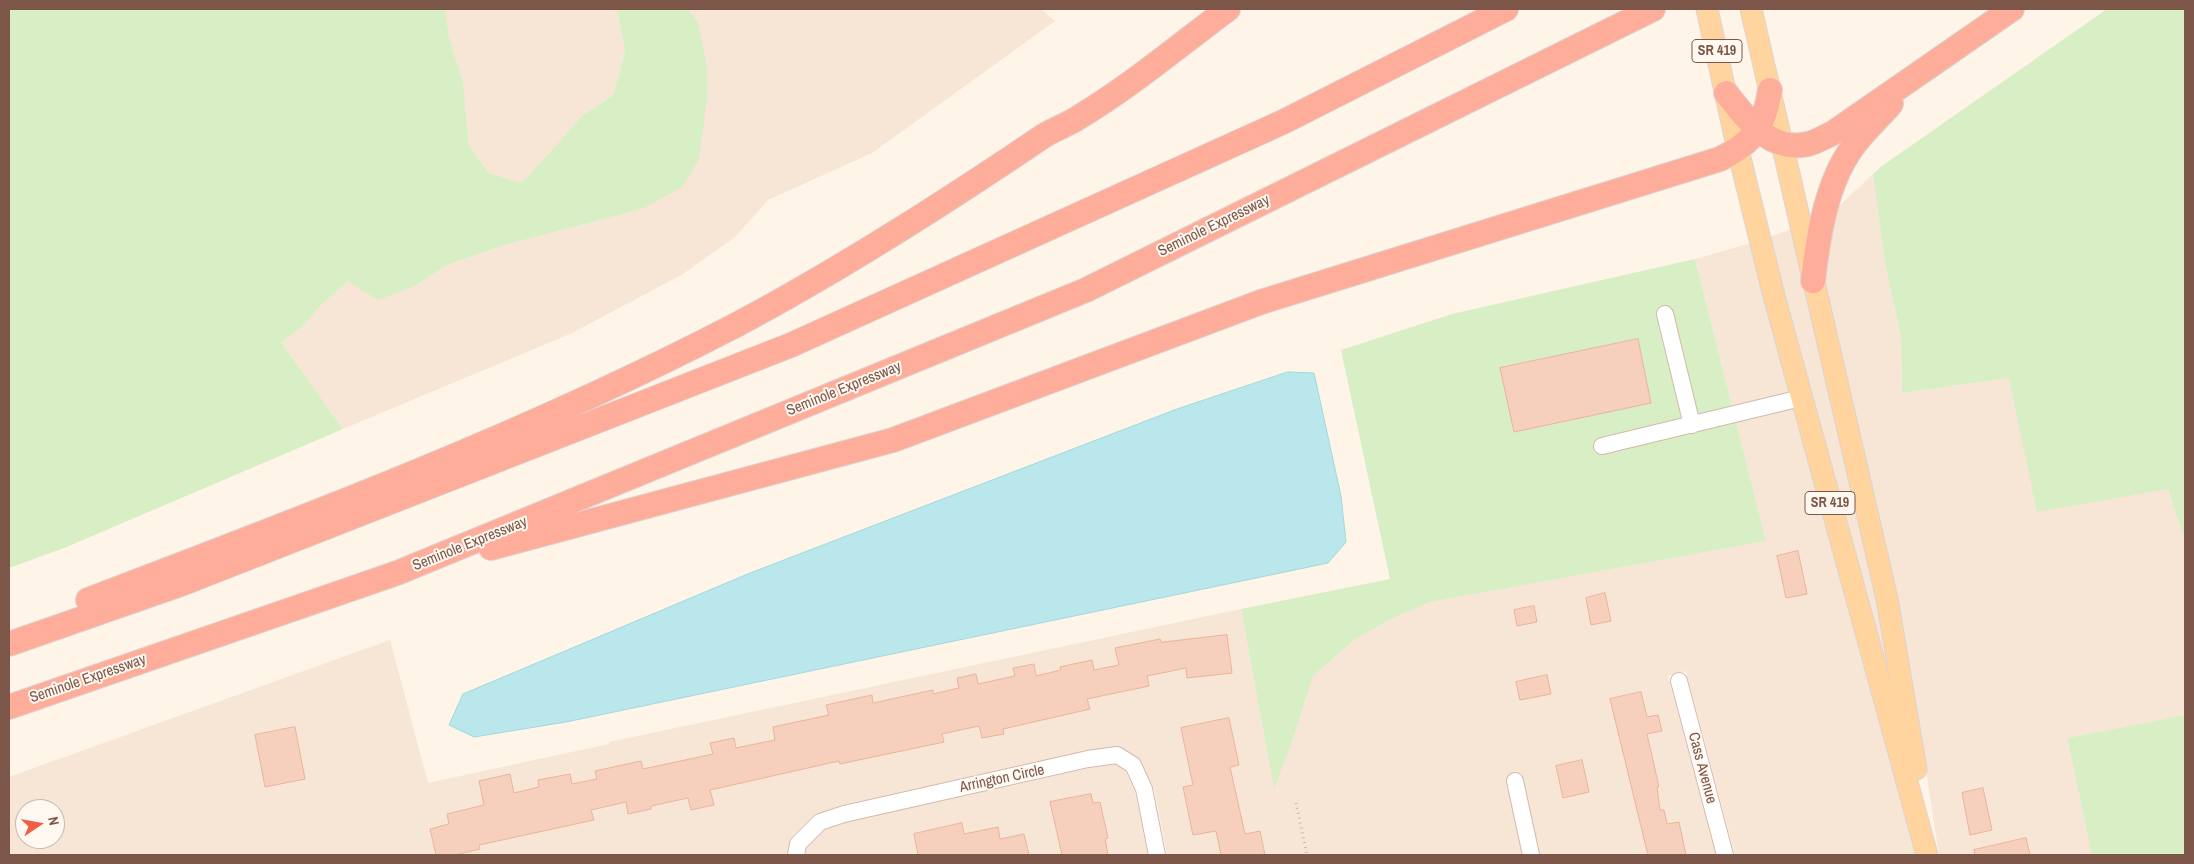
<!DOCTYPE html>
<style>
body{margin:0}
#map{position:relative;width:2194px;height:864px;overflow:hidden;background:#fef4e8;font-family:"Archivo Narrow",sans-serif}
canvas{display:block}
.frame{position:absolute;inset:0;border:10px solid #7c5749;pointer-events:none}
.north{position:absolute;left:15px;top:799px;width:50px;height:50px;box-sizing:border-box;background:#fff8f0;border:1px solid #cbb8ad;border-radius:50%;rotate:78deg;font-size:14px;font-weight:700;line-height:20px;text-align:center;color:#7c5749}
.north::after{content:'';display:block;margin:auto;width:18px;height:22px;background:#f25e43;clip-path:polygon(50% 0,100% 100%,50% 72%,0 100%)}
</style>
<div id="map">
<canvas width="2194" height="864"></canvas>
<div class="frame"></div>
<div class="north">N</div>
</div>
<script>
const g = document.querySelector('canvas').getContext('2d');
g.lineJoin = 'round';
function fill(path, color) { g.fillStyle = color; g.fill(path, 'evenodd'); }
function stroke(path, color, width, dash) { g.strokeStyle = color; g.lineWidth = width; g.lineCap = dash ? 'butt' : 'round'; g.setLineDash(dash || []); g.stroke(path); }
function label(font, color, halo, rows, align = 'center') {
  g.font = font + ' "Archivo Narrow",sans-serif'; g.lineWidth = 4; g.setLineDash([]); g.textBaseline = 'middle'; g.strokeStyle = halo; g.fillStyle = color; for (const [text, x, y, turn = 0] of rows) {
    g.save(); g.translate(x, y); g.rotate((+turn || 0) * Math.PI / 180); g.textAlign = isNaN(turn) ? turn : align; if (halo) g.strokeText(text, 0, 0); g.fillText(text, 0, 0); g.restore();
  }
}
const residential = new Path2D(`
 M445,9H617L625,51L613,95L583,115L522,183L489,173L469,146L463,82L449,37Z
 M688,9H1041L1055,21L872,153L768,200L735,237L683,274L572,333L343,429L281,342L302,327L321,305L348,281L417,285L447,265L501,246L642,209L698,22Z
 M1873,174L1885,264L1901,337L1902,393L2009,378L2038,511L2168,489L2185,541V715L2067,738L2092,855H1939L1913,686L1896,597L1823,280L1835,210Z
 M1792,229L1804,282L1803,288L1806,289L1878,601L1897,707L1819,431L1769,237Z
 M1751,243L1918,855H1735L1686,671L1668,676L1716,855H1167L1154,788L1141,762L1123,749L1116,747L1087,751L842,805L813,816L791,838L787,855H9V777L390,640L428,783L609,744V742L1241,609L1274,788L1293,739L1313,676L1354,640L1395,617L1430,602L1766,541L1695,259ZM25,809H55V839H25Z
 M1115,764L1125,771L1135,792L1148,855H806V847L825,829L847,822L1090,768Z`);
const green = new Path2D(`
 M9,9H445L449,37L463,82L469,146L489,173L522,183L583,115L613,95L625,51L617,9H688L698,22L707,68V99L699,159L682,187L642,209L501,246L447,265L417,285L378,300L348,281L321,305L302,327L281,342L343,429L64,548L9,568Z
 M2107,9H2185V541L2168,489L2037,512L2009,378L1902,393L1901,337L1885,264L1873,174L1882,166Z
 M1695,259L1766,541L1430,602L1395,617L1354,640L1313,676L1293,739L1274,789L1241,609L1390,579L1341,350L1452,314Z
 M2185,715V855H2092L2067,738Z`);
const water = new Path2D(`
 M1288,372L1314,373L1341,496L1346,542L1328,563L566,722L474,737L449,725L463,694L750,573L1177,409Z`);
const building = new Path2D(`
 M1638,339L1651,403L1514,432L1500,368Z
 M1798,551L1807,594L1786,598L1777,556Z
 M1605,593L1611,621L1591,625L1586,598Z
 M1534,606L1537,622L1517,626L1514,610Z
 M1227,635L1232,673L1187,678L1186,668L1147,676L1149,686L1087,699L1090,709L1003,729L1004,734L982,738L979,726L942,734L944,742L840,764L839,761L710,790L714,805L691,810L688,798L651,806V809L628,814L626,802L591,810L594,820L479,845L480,849L455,855H436L430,829L449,824L447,814L484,805L479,781L510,774L514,793L539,787L538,780L570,774L572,784L597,779L595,771L641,761L643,769L713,754L710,743L734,738L736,748L775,740L773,727L829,715L826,705L872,695L873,703L933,690V694L959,688L957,678L976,674L978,684L1015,676L1013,668L1034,664L1036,676L1061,670L1060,667L1092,660L1094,670L1119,665L1115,648L1160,639L1161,642Z
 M1547,675L1551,694L1520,700L1516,682Z
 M1641,692L1647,717L1658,715L1662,731L1647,734L1659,787H1657L1660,810H1664L1667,824L1679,822L1686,855H1648L1610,699Z
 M1229,718L1239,765L1230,767L1245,834L1260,831L1265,855H1221L1216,831L1193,835L1183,787L1193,785L1181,728Z
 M295,727L305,779L265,787L255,735Z
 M1582,760L1589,792L1563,798L1556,766Z
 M1983,788L1992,830L1970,835L1962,793Z
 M1091,794L1093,803L1100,802L1108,838L1105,839L1108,855H1062L1050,802Z
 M962,823L964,834L998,827L1000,839L1024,834L1029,855H918L914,834Z
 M2026,838L2030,855H1975L1974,850Z`);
const path = new Path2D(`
 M1296,803L1307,855`);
const minor = new Path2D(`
 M1665,314L1692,425
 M1602,446L1801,398
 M1679,681L1725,855
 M1515,781L1531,855
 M796,855L798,844L820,822L844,814L1088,759L1117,755L1133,765L1144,789L1157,855`);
const major = new Path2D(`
 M1707,9L1738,150L1774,296L1927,855
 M1751,9L1887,599L1916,769`);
const highway = new Path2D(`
 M1726,93C1747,119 1770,153 1808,144C1816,142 1825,137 1833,133L2012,9
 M1813,281C1818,237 1826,184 1852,148C1863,132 1878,119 1891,104
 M491,548L893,440L1261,302L1720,159C1754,142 1764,127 1770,90
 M88,600C307,517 529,433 738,324C843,268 943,204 1042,137C1052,130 1065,126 1076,119C1130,87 1178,46 1228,9
 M9,644L181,584L791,345L1283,122L1506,9
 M9,707L397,573L1086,290L1653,9`);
const shields = [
 [1717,51,50],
 [1830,503,50]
];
const shieldNames = [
 ["SR 419",1717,51],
 ["SR 419",1830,503]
];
const streetNames = [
 ["Seminole Expressway",1214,226,-26],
 ["Seminole Expressway",844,389,-22],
 ["Seminole Expressway",470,544,-22],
 ["Seminole Expressway",88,679,-19],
 ["Cass Avenue",1702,768,75],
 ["Arrington Circle",1002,779,-12]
];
fill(residential, '#f7e5d6');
fill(green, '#d8eec4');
fill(water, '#bae7eb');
stroke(water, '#9fd8dd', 1);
fill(building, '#f6d0bd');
stroke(building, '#ebb49c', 1);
stroke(minor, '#d3baac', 18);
stroke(major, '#ddd3d0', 23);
stroke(highway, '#ddd3d0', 26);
stroke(path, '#dcb39f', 3, [1, 4]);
stroke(minor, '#fff', 16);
stroke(major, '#ffd49e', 21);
stroke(highway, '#fdad9a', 24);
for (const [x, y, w] of shields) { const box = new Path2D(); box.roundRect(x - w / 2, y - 11.5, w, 23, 4); g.fillStyle = '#fff8f0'; g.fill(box); stroke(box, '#7c5749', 1); }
label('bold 14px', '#7c5749', null, shieldNames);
label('15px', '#7c5749', '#fff8f0', streetNames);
</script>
